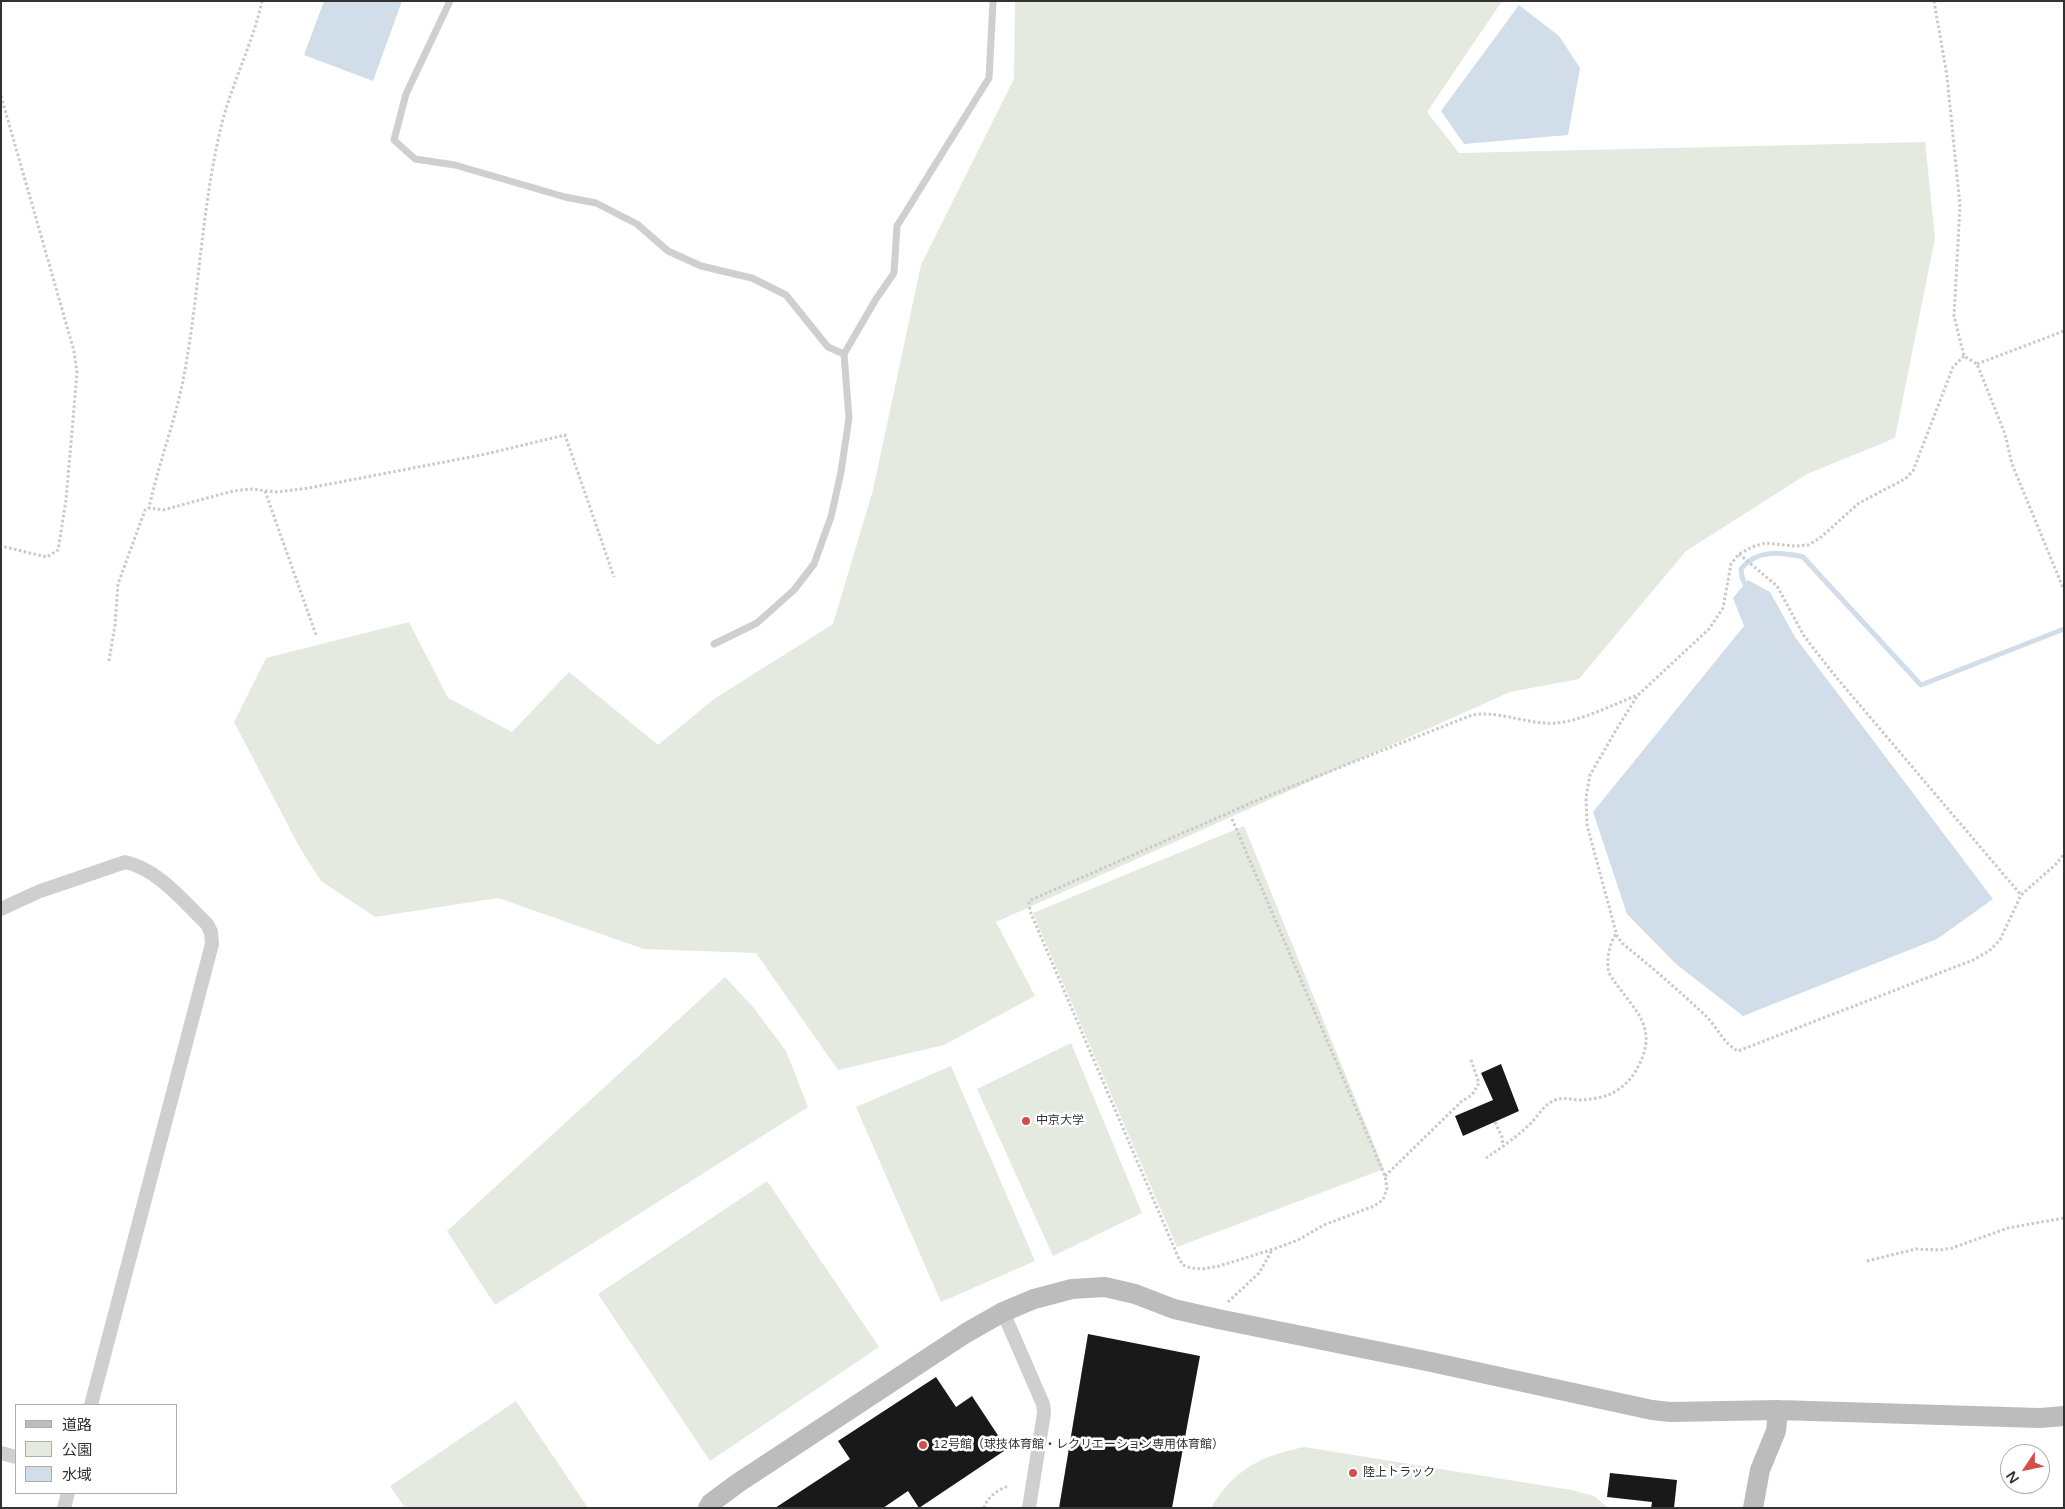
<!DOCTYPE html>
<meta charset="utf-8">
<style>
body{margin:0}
#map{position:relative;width:2065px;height:1509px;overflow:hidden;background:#fff;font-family:"Varela Round","Noto Sans JP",sans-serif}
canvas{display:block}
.frame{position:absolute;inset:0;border:2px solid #323232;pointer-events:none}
.legend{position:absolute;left:15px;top:1404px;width:162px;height:90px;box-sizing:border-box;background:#fff;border:1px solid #adadad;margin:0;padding:6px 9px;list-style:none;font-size:15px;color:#323232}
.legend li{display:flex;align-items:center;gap:10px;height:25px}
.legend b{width:25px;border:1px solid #adadad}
.north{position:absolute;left:2000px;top:1444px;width:50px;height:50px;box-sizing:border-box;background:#fff;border:1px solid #adadad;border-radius:50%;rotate:236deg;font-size:14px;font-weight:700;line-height:20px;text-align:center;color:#323232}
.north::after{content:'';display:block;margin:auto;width:18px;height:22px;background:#d14e4c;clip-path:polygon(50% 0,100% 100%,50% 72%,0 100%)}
</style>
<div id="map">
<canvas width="2065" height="1509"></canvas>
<div class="frame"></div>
<ul class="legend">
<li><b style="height:6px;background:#bcbcbc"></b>道路</li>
<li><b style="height:14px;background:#e4eadf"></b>公園</li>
<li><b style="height:14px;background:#d1deea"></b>水域</li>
</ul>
<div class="north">N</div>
</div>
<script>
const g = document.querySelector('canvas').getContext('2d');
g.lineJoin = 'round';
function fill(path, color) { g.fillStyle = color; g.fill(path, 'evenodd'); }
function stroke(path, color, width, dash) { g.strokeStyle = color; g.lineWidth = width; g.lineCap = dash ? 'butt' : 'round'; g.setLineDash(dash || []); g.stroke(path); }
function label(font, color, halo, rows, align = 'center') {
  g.font = font + ' "Varela Round","Noto Sans JP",sans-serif'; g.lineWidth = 5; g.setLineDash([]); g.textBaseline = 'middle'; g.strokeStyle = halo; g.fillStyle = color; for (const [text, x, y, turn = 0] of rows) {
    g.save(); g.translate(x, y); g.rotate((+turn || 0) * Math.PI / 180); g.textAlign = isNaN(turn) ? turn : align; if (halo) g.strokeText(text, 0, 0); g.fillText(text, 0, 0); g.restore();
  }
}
const green = new Path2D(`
 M1015,1H1502L1427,112L1459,153L1925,142L1935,238L1895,438L1807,474L1686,551L1579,679L1510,692L996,922L1035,996L944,1045L838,1070L756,953L644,949L498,898L375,917L321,881L300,848L234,722L266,658L409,622L448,698L512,732L569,672L658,745L714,699L833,624L873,490L921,265L1014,79Z
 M1244,826L1384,1169L1177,1247L1033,913Z
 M725,977L753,1007L786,1051L808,1107L495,1305L447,1231Z
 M1071,1043L1142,1213L1053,1256L977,1089Z
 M951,1066L1035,1261L941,1302L856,1107Z
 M767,1181L879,1347L710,1461L598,1294Z
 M516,1401L588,1508H405L390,1486Z
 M1304,1447L1571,1490L1594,1496L1608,1508H1211C1234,1469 1261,1456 1304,1447Z`);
const water = new Path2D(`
 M324,1H402L373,81L304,55Z
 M1519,5L1559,36L1580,68L1568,135L1464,144L1441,111Z
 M1748,580L1770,592L1795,637L1993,899L1937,939L1743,1016L1676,964L1627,914L1593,812L1744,626L1733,598Z`);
const stream = new Path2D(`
 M1747,589L1742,577L1741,569C1757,549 1780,552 1803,557L1921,685L2064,629`);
const building = new Path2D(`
 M1501,1064L1519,1111L1463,1136L1455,1116L1493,1100L1481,1073Z
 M1088,1334L1200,1356L1172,1508H1059Z
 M936,1377L956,1407L972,1396L1007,1449L919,1508L908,1491L883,1508H775L850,1459L838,1441Z
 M1610,1473L1677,1480L1674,1508H1651L1652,1502L1607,1497Z`);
const path = new Path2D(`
 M262,1C253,42 234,79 223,119C202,201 200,287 185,370C177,417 159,461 149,508L163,510L233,491L250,489L277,492L309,488L486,454L565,435L614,577
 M1934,1L1947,76L1960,206L1954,316L1964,356L1977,364L2005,434L2012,464L2064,590
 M1,96L74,351L77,373L66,500L58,550L47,557L1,546
 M1964,356L1953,367L1913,471L1905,479L1859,503L1820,538L1808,545L1795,546L1765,543L1752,547L1739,554L1731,564L1723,608L1709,629L1638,695L1619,725L1590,775L1586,797L1587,825L1617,936L1623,944C1652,967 1679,991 1706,1016C1717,1027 1724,1044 1738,1051L1973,960L1989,951L2000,940L2021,895L2056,864L2064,854
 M1977,364L2064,331
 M265,491L316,635
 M1739,554L1777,586L1804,636L1836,677L2021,895
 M109,661L115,625L118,584L145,510L149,508
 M1232,819L1385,1176L1387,1188L1383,1200L1374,1206L1324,1225L1298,1240L1277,1248L1219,1266L1202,1269L1191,1268L1183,1265L1179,1259L1030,911L1029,903L1031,900L1260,799L1472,715C1496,711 1519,721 1544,723C1573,726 1611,705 1638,695
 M1495,1122L1502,1137L1503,1145
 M1486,1158C1501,1148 1518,1136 1531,1123C1539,1115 1544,1104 1555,1100C1563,1097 1570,1099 1578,1100C1588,1100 1599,1098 1608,1095C1621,1090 1632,1079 1638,1067C1661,1024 1630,1008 1609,973C1606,961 1609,944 1616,934
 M1385,1176L1462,1101L1472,1095L1479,1083L1471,1060
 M1867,1261L1916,1249L1940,1250L1952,1248L2008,1228L2064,1218
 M1228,1302L1259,1273L1272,1250
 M984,1508C987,1497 998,1490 1008,1486`);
const lane = new Path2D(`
 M450,1L406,94L394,140L415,159L455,165L565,197L596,203L637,224L668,251L701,266L752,278L786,295L828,347L844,354L849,418L841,472L831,517L814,564L794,590L757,623L714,644
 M844,354L876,299L894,273L897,226L989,78L993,1`);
const street = new Path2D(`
 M1,909L40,891L125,862C158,869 184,902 207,924L211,932L212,944L91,1405
 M1003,1312L1043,1404L1044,1413L1029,1508
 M1,1453L16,1457
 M64,1508L68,1493`);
const secondary = new Path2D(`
 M708,1508L711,1503L738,1483L966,1333L1003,1312L1034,1299L1072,1289L1105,1287L1135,1294L1174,1309L1218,1319L1431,1362L1652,1410L1670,1412L1778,1410L2040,1418L2064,1416
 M1753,1508L1760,1470L1776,1431L1778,1410`);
const markers = [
 [1026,1121,5,"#d14e4c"],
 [923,1445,5,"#d14e4c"],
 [1353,1473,5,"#d14e4c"]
];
const poiNames = [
 ["中京大学",1036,1121],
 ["12号館（球技体育館・レクリエーション専用体育館）",933,1445],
 ["陸上トラック",1363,1473]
];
fill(green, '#e4eadf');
fill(water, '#d1deea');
stroke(stream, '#d1deea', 5);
fill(building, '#191919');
stroke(path, '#c9c9c9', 3, [2.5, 2.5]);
stroke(lane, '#cfcfcf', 7);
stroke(street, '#cfcfcf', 14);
stroke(secondary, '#bcbcbc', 20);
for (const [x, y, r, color] of markers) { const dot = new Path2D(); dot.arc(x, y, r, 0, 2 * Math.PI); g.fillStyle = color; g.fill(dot); stroke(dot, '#fff', 2); }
label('12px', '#323232', '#fff', poiNames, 'left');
</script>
